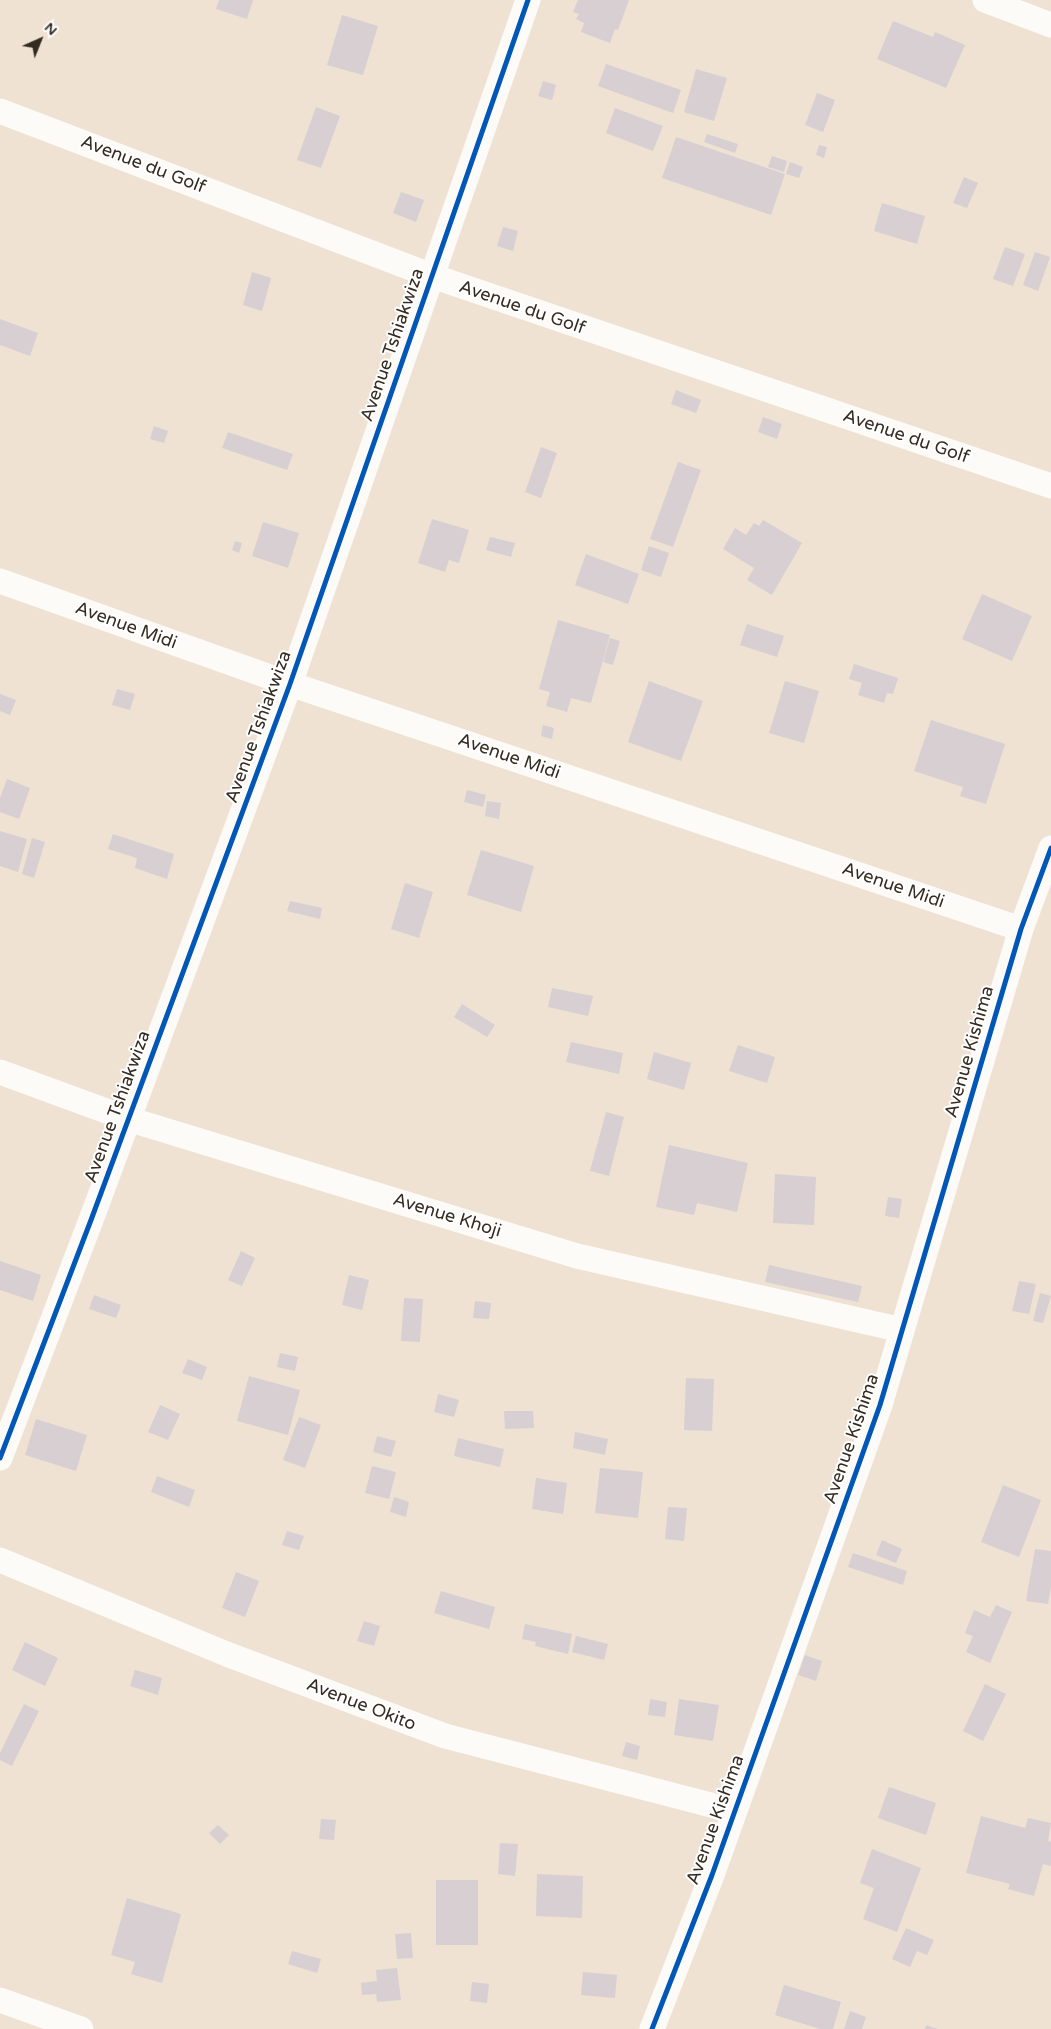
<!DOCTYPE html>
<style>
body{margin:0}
#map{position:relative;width:1051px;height:2029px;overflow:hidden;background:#efe2d3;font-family:"Varela Round",sans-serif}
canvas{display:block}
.north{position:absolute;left:15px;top:15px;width:50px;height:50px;-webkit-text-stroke:4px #fff;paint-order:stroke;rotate:44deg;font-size:14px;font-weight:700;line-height:20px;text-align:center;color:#342c21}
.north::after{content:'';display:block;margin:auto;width:18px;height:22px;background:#342c21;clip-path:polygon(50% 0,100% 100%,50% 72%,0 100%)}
</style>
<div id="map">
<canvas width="1051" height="2029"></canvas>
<div class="north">N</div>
</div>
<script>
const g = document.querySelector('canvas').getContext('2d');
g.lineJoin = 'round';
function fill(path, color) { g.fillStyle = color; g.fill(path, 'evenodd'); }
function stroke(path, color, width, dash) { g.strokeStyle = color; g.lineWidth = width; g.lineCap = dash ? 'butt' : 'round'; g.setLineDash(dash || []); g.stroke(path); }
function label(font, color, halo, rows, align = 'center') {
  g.font = font + ' "Varela Round",sans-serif'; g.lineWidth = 4; g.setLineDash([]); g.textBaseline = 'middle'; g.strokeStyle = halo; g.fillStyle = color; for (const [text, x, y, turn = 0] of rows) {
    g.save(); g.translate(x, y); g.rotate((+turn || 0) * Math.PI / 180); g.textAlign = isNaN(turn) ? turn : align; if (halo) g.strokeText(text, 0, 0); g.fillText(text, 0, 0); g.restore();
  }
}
const building = new Path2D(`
 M219,0H253L247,19L216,9Z
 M578,0H629L618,30L615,29L610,43L581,32L584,23L576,19L579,14L573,12Z
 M342,15L378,26L363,75L327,65Z
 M893,21L933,37L935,32L965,45L946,88L877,59Z
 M606,64L681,90L673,113L598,86Z
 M696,69L727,78L714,121L684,112Z
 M543,81L556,85L552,100L538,96Z
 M817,93L835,100L823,132L805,125Z
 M316,107L340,116L321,168L297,160Z
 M615,108L663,126L653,151L606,133Z
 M707,134L738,144L735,153L704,142Z
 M676,137L785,174L771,215L662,178Z
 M819,145L827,147L824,158L816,155Z
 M772,156L787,161L784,172L768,167Z
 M790,162L803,167L799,178L786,174Z
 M964,177L978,183L967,208L953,203Z
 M401,192L424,200L416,222L393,213Z
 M882,203L925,216L917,244L874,231Z
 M503,227L518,231L513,251L497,246Z
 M1005,247L1025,254L1013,286L993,279Z
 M1035,252L1050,257L1038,291L1023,285Z
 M252,272L271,278L262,311L243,305Z
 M0,319L38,333L30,356L0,345Z
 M676,390L701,400L696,413L671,404Z
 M763,417L782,424L777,439L758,432Z
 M154,426L168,431L164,443L150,439Z
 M228,432L293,454L287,470L222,448Z
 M541,447L557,453L541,498L525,492Z
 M678,462L701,470L673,547L650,539Z
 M432,519L469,530L459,563L449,560L445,572L418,563Z
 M763,520L802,543L772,595L747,580L754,568L723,549L735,528L746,535L754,523L759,526Z
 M263,522L299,533L288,568L252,556Z
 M490,537L515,543L511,557L486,550Z
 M235,541L242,543L239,553L232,550Z
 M649,546L669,553L661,577L641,570Z
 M586,554L639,574L628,604L575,585Z
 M982,594L1032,616L1012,661L962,639Z
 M558,620L610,635L591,703L571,698L567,712L546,706L550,692L539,689Z
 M747,624L784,636L777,657L740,645Z
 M610,638L620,641L613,665L603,662Z
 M854,664L898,678L893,694L887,693L884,703L858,695L862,683L849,679Z
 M649,681L703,701L681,761L628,742Z
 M785,681L819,691L804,743L769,733Z
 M117,689L135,694L130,710L112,705Z
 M0,694L16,700L10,715L0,711Z
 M931,720L1005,744L986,804L960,796L963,787L914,771Z
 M543,725L554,728L552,739L541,736Z
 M7,779L30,788L19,819L0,812V798Z
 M467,790L486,795L483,807L464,802Z
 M487,801L501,803L499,819L485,816Z
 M0,831L27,839L18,872L0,866Z
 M113,834L174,854L167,879L135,868L137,858L108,849Z
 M32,838L45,842L34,878L22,874Z
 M481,850L534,866L521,912L467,895Z
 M405,883L433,892L419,938L391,929Z
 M290,901L322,908L320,919L287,911Z
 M552,988L593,996L588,1016L548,1007Z
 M462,1004L495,1025L487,1037L454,1017Z
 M571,1042L623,1053L619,1074L566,1062Z
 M738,1045L775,1057L767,1083L729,1071Z
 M654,1052L691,1063L684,1090L647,1079Z
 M606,1112L624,1117L609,1176L590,1171Z
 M669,1145L748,1163L737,1212L697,1203L694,1215L656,1207Z
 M775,1174L816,1177L814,1225L773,1223Z
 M888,1197L902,1199L899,1218L885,1216Z
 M241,1251L255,1258L242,1286L228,1280Z
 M0,1261L41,1275L33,1301L0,1290Z
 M769,1265L862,1286L858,1302L765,1282Z
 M349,1275L369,1280L362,1310L342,1305Z
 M1019,1281L1036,1284L1029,1314L1012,1311Z
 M1040,1293L1051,1296L1043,1323L1033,1321Z
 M94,1295L121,1305L116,1318L89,1309Z
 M404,1298L423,1299L420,1342L401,1341Z
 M475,1301L491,1303L489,1319L473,1318Z
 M280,1353L298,1357L295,1371L277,1367Z
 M188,1359L207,1367L202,1380L182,1373Z
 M249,1376L300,1390L288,1435L237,1421Z
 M686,1378L714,1379L712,1431L684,1430Z
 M438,1394L459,1400L454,1417L434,1412Z
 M160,1405L180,1414L168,1440L148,1432Z
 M504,1411H533L534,1428L505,1429Z
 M299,1417L321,1425L305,1468L283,1460Z
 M36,1419L87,1435L76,1471L25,1455Z
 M575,1432L608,1439L605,1455L573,1448Z
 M377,1436L396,1441L391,1457L373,1452Z
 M458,1438L504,1449L500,1467L454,1456Z
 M372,1466L396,1472L389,1499L365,1493Z
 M600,1468L643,1472L638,1518L595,1513Z
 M157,1476L195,1490L189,1507L151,1492Z
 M536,1478L567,1483L563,1514L532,1509Z
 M1003,1485L1041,1500L1019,1557L981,1542Z
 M394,1497L409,1502L406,1517L390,1512Z
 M668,1507L687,1508L684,1541L665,1539Z
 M287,1531L304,1536L299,1550L282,1545Z
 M882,1540L902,1549L896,1563L876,1555Z
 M1035,1549L1051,1551V1587L1048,1604L1026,1601Z
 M853,1553L907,1571L903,1585L848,1567Z
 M236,1572L259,1581L245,1617L222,1608Z
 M441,1591L495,1607L489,1629L434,1613Z
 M996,1605L1012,1612L990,1663L966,1652L973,1636L965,1633L974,1610L990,1617Z
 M364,1621L380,1626L374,1646L357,1641Z
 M525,1624L572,1634L568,1654L535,1646L536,1642L522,1639Z
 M576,1636L608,1644L604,1660L572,1652Z
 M25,1642L58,1658L45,1686L12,1670Z
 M805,1655L822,1661L816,1681L798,1675Z
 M135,1670L162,1678L158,1695L130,1686Z
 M985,1684L1006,1694L983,1741L963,1731Z
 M650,1699L667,1702L665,1717L648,1715Z
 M679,1699L719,1705L713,1741L674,1735Z
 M24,1704L39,1711L12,1766L0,1760V1753Z
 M626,1742L640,1746L637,1760L622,1756Z
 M889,1787L936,1803L926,1835L878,1818Z
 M981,1816L1025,1828L1028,1818L1051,1823L1048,1841L1051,1842V1866L1043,1864L1034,1896L1008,1889L1010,1884L966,1873Z
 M321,1819L336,1820L334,1840L319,1839Z
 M218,1825L229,1835L220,1844L209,1833Z
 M500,1843L518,1844L515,1876L498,1874Z
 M872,1849L921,1868L897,1932L863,1919L874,1888L860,1883Z
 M537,1874L583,1876L582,1918L536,1916Z
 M436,1880H478V1945H436Z
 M127,1898L181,1914L162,1983L131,1974L135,1962L111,1955Z
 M906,1928L934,1940L927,1955L917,1951L910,1967L892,1959Z
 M411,1933L413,1958L397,1959L395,1934Z
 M292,1951L321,1959L317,1973L288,1964Z
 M397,1968L401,2000L377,2002L376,1994L362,1995L361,1983L377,1981L376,1970Z
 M583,1972L617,1975L615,1998L581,1995Z
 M472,1982L489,1984L487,2003L470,2001Z
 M784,1985L841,2002L833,2029H820L775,2015Z
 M850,2011L866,2017L862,2029H844Z
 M926,2025L938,2029H925Z`);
const minor = new Path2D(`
 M985,0L1051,25
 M0,111L432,276L1051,486
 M0,581L290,684L1021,929
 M0,1072L128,1119L577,1256L902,1330
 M0,1458L91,1220L290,684L528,0
 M0,1560L229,1655L445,1736L734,1811
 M0,2000L81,2029
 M652,2029L712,1875L880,1405L1021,929L1051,848`);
const cycleway = new Path2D(`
 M0,1458L91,1220L290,684L528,0
 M652,2029L712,1875L880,1405L1021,929L1051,848`);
const streetNames = [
 ["Avenue du Golf",143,165,21],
 ["Avenue du Golf",522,308,19],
 ["Avenue Tshiakwiza",393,345,-71],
 ["Avenue du Golf",906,437,19],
 ["Avenue Midi",126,626,20],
 ["Avenue Tshiakwiza",259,727,-70],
 ["Avenue Midi",509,757,19],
 ["Avenue Midi",893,886,19],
 ["Avenue Kishima",970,1052,-74],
 ["Avenue Tshiakwiza",118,1107,-70],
 ["Avenue Khoji",447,1216,17],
 ["Avenue Kishima",852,1439,-71],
 ["Avenue Okito",361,1705,21],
 ["Avenue Kishima",716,1820,-70]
];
fill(building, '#d7cfd2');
stroke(minor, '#fdfbf8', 25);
stroke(cycleway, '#0057b8', 5);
label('18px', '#342c21', '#fff', streetNames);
</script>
